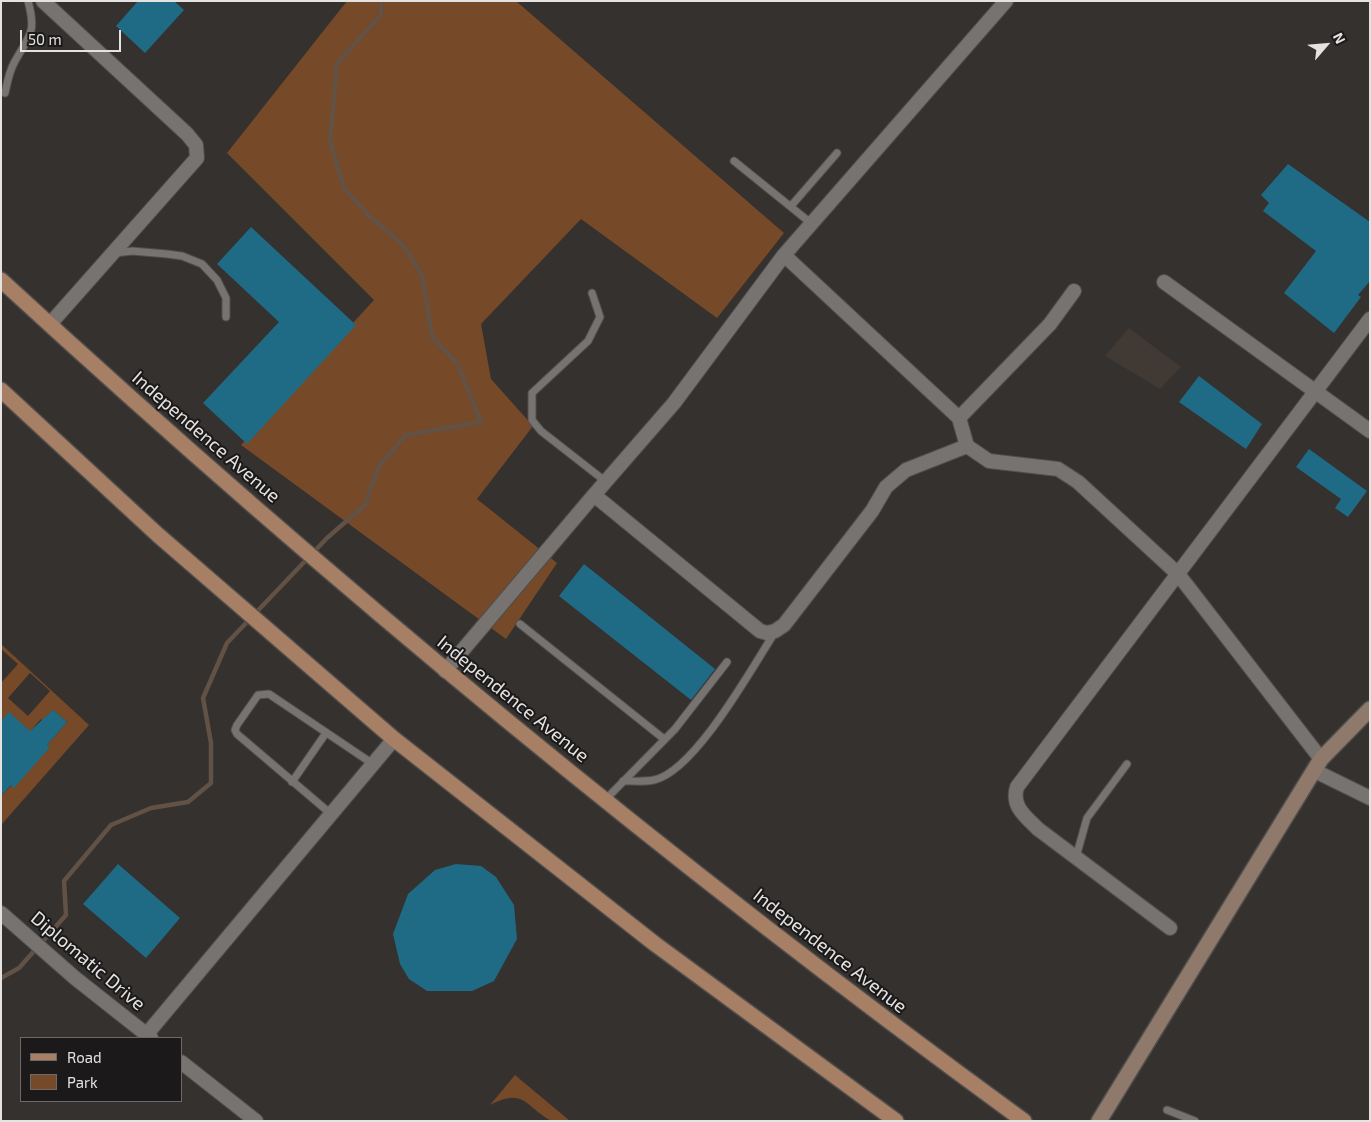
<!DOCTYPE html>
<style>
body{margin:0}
#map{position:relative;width:1371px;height:1122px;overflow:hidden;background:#34312f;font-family:"Exo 2",sans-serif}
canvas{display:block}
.frame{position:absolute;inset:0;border:2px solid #e4e3e1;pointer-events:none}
.legend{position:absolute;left:20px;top:1037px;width:162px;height:65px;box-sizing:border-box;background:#1b1919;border:1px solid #6b6a69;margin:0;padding:6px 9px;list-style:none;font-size:15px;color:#e4e3e1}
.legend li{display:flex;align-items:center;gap:10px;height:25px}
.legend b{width:25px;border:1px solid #6b6a69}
.north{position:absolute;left:1301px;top:20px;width:50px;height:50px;-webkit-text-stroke:4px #1b1919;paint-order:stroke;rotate:63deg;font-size:14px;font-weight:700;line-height:20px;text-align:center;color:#e4e3e1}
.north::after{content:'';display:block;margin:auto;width:18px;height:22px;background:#e4e3e1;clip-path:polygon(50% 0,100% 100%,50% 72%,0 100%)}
.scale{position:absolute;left:20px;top:30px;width:101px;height:22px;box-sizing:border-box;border:2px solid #e4e3e1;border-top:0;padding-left:6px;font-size:15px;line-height:18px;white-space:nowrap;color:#e4e3e1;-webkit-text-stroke:4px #1b1919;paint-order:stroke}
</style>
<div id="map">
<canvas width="1371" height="1122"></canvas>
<div class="frame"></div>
<ul class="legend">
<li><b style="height:6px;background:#a77f64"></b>Road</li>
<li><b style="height:14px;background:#764929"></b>Park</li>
</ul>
<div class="north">N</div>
<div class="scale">50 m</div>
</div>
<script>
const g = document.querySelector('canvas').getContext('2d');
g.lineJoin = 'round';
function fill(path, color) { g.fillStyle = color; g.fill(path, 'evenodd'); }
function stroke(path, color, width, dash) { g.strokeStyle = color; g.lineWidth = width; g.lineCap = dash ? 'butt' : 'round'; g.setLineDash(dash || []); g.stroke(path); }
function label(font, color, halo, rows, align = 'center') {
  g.font = font + ' "Exo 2",sans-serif'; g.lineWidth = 4; g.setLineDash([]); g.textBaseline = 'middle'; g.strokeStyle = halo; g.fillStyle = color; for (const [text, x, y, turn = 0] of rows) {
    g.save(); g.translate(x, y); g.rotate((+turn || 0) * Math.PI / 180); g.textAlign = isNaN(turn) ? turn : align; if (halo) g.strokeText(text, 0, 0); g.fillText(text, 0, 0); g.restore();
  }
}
const built = new Path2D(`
 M1129,328L1181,367L1160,389L1105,356Z`);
const green = new Path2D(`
 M347,1H516L784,233L717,318L581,219L481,324L491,379L533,426L477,499L557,563L506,639L241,445L374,300L227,153Z
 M1,644L89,725L2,824L1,796L49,747L47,745L67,722L53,710L43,721L41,719L1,764V683L18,664L1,649ZM30,673L50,691L28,716L8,698Z
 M515,1075L570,1121C564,1121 555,1122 550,1120C525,1106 524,1087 490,1105Z`);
const stream = new Path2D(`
 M1,978L19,968L66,915L64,881L111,825L151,808L188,802L211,783V743L203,698L227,643L327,538L365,505L379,466L406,435L481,422L457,363L432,337L422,275L403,245L369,216L344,188L330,141L337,63L381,15V1`);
const building = new Path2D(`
 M138,1H174L184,10L145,53L116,26Z
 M1288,164L1370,222V281L1358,295L1361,297L1334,333L1284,293L1316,251L1263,211L1269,203L1261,195Z
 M251,227L356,325L247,444L203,403L279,322L217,264Z
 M1199,376L1262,424L1246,449L1179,402Z
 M1309,449L1367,491L1348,517L1335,508L1341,499L1296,467Z
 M584,564L715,669L691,700L559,596Z
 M53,710L67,722L47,745L50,747L14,788L11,785L1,796V721L9,712L30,731Z
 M118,864L180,918L146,958L83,904Z
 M456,864L481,866L496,877L514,905L517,939L494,981L472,991H427L409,979L400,964L393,934L408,894L435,870Z`);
const lane = new Path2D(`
 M5,93C7,84 9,72 14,63C29,35 37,34 28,1
 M734,161L812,224
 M791,206L837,153
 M115,253L132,251L167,254L182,256L202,264L217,280L226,298V317
 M592,293L600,317L588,341L532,393V420L541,431L605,481
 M520,624L664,739
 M623,781C633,781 645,782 654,780C695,771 752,668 775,632
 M292,782L326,733
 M606,799L675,729L727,662
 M331,814L237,734L235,730L237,725L258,695L269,694L373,764
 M1076,857L1087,818L1127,764
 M1167,1110L1195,1121`);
const street = new Path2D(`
 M43,1L187,134L196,145L197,158L50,324
 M784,255L959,418L967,446L989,461L1058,469L1078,482L1178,574L1321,759
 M1164,282L1370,431
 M959,418L1050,324L1074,291
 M594,495L674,403L784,255L1006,1
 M445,671L594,495L760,631L767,633L775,631L784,625L872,511L886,487L906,470L967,446
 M1315,771L1370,798
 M1,913L75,978L151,1038
 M1170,928L1038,829C1025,816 1011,806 1017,787L1370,319
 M146,1035L394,739
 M181,1062L256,1121`);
const secondary = new Path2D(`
 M1099,1121L1321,759L1370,709`);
const primary = new Path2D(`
 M1,280C326,579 667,861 1024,1121
 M1,390L158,535L394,739L655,944L896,1121`);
const streetNames = [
 ["Independence Avenue",206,437,41],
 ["Independence Avenue",513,699,39],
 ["Independence Avenue",830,951,38],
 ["Diplomatic Drive",88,961,40]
];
fill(built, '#413933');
fill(green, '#764929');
stroke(stream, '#625145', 4.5);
fill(building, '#1f6b85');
stroke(lane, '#504e4c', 9);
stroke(street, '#504e4c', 16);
stroke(secondary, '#504e4c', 18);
stroke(primary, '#504e4c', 18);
stroke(lane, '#767371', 7);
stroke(street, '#767371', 14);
stroke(secondary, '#8e796a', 15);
stroke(primary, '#a77f64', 15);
label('19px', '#e4e3e1', '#1b1919', streetNames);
</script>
